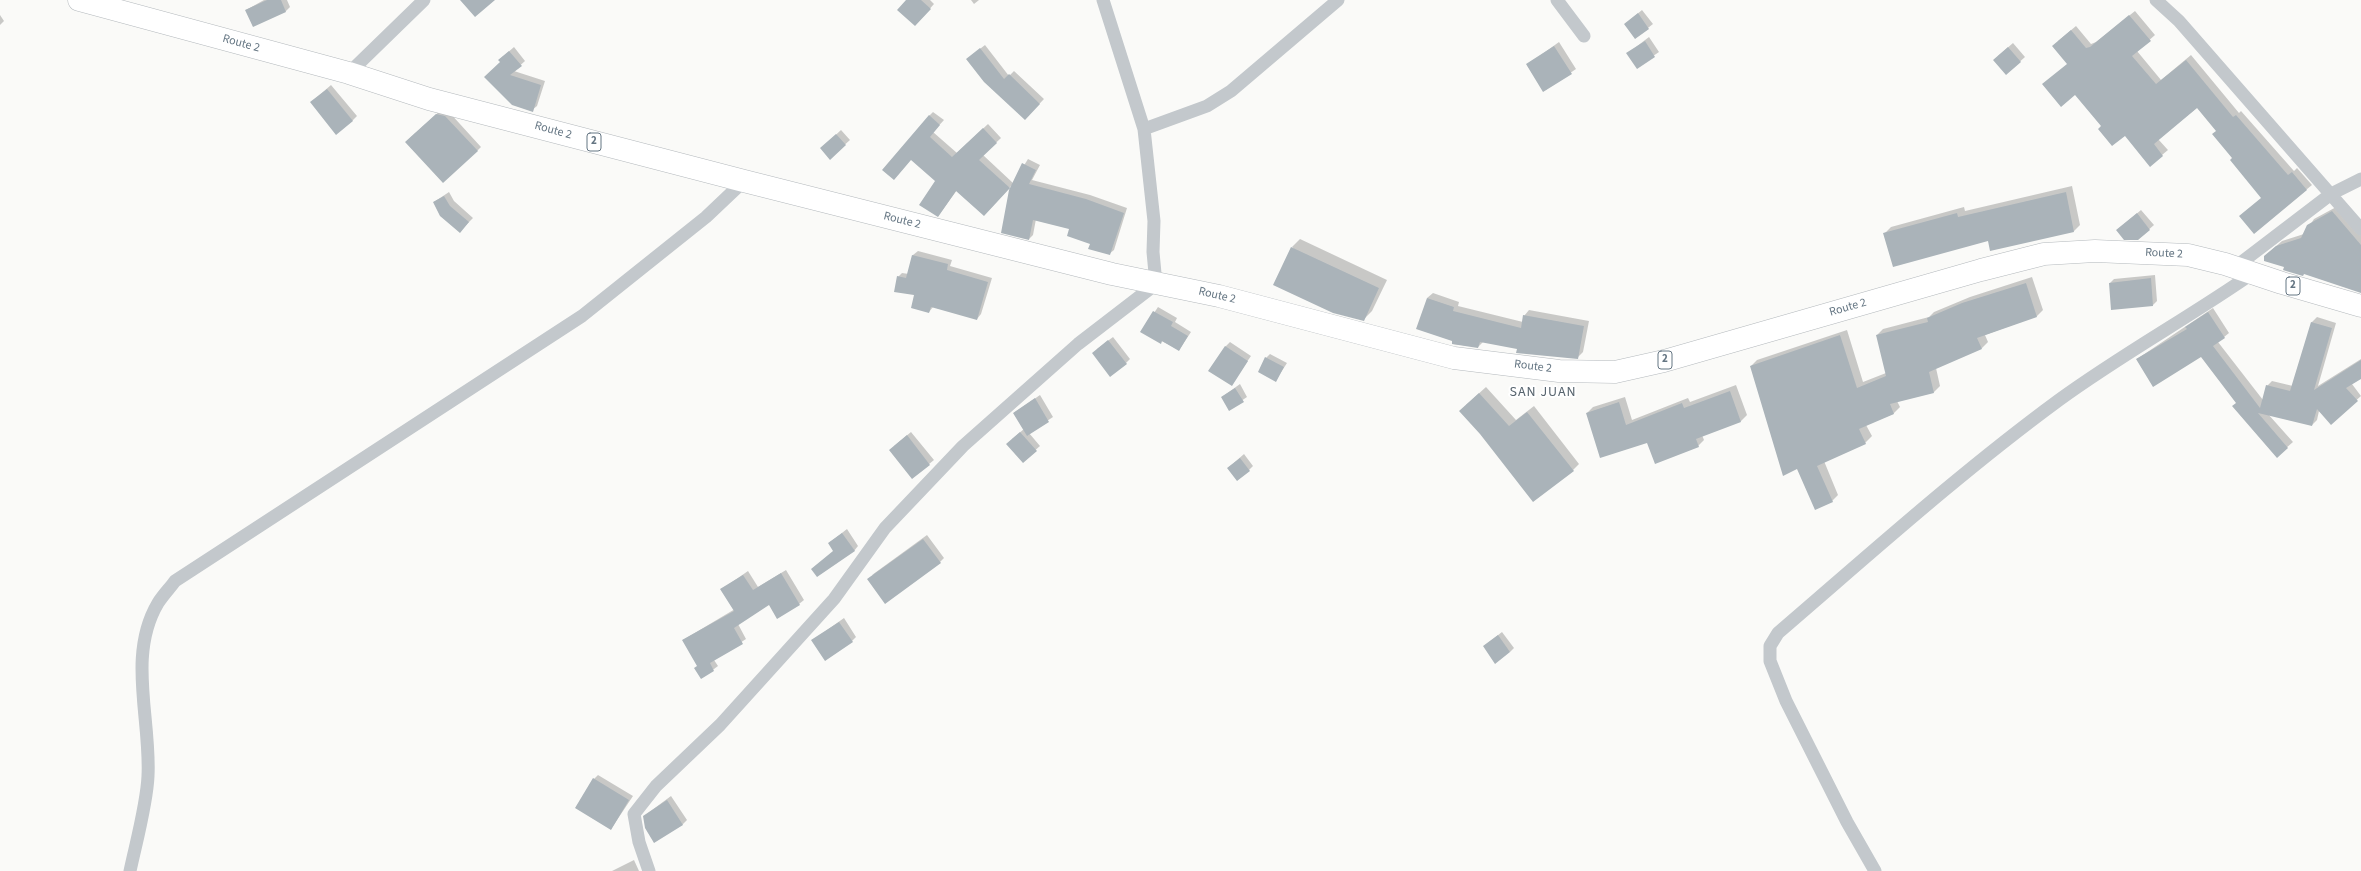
<!DOCTYPE html>
<style>
body{margin:0}
canvas{display:block;background:#fafaf8}
</style>
<canvas width="2361" height="871"></canvas>
<script>
const g = document.querySelector('canvas').getContext('2d');
g.lineJoin = 'round';
function fill(path, color) { g.fillStyle = color; g.fill(path, 'evenodd'); }
function stroke(path, color, width, dash) { g.strokeStyle = color; g.lineWidth = width; g.lineCap = dash ? 'butt' : 'round'; g.setLineDash(dash || []); g.stroke(path); }
function label(font, color, halo, rows, align = 'center') {
  g.font = font + ' "Source Sans 3",sans-serif'; g.lineWidth = 4; g.setLineDash([]); g.textBaseline = 'middle'; g.strokeStyle = halo; g.fillStyle = color; for (const [text, x, y, turn = 0] of rows) {
    g.save(); g.translate(x, y); g.rotate((+turn || 0) * Math.PI / 180); g.textAlign = isNaN(turn) ? turn : align; if (halo) g.strokeText(text, 0, 0); g.fillText(text, 0, 0); g.restore();
  }
}
const shadow = new Path2D(`
 M264,0H287L290,7L286,11L253,26L246,10Z
 M907,0H930L934,4L919,21Z
 M971,0H979L974,4Z
 M1642,10L1653,24L1635,38L1625,24Z
 M2135,11L2155,35L2137,51L2161,80L2191,55L2239,113L2241,111L2294,171L2297,168L2312,185L2255,232L2262,197L2233,158L2217,131L2198,107L2158,139L2168,150L2150,165L2125,135L2102,126L2068,63L2058,41L2076,26L2091,44L2096,42Z
 M0,15L4,21L0,25Z
 M1649,37L1659,52L1637,67L1628,53Z
 M1559,42L1576,69L1544,91L1527,65Z
 M2013,43L2025,57L2006,74L1998,56Z
 M985,45L1009,76L1014,71L1044,99L1025,119L972,55Z
 M514,47L525,61L514,71L545,81L537,106L532,110L499,60Z
 M331,85L357,116L352,121L316,98Z
 M441,110L449,112L481,147L477,151L410,138Z
 M933,112L944,120L933,132L957,153L988,124L1001,138L983,155L1013,183L1028,159L1040,165L1032,180L1090,195L1127,208L1114,250L1109,254L1071,228L1036,219L1033,235L1029,239L1012,185L988,211L957,190L938,216L937,181L911,159L929,116Z
 M841,130L850,140L830,158L826,144Z
 M2072,186L2080,225L2074,231L1989,239L1885,233L1891,227L1964,207L1965,211Z
 M449,192L454,201L473,218L464,227L434,202Z
 M2338,206L2361,233V292L2286,266L2265,256L2282,241L2304,234L2314,219Z
 M2141,210L2154,225L2138,239L2122,226Z
 M1300,239L1387,280L1372,311L1363,320L1292,247Z
 M918,251L952,260L950,266L992,278L981,314L977,319L933,307L929,312L898,277L902,273L909,274L913,255Z
 M2155,275L2157,301L2153,305L2110,283L2114,279Z
 M2032,277L2043,310L2037,316L1985,335L1988,342L1982,348L1936,368L1940,386L1934,392L1897,401L1900,407L1893,414L1866,425L1872,436L1865,443L1824,461L1838,495L1832,501L1751,366L1757,360L1847,330L1863,382L1886,373L1877,335L1883,329L1929,317L1934,312L1970,297Z
 M1433,293L1459,302L1458,306L1523,322L1524,316L1529,310L1589,321L1583,352L1577,358L1484,341L1478,347L1453,344L1454,341L1427,298Z
 M1158,307L1177,318L1175,322L1191,332L1179,350L1142,331Z
 M2213,308L2229,333L2218,342L2263,400L2267,386L2272,381L2293,386L2312,322L2317,317L2336,323L2318,386L2361,359V378L2352,384L2361,396L2331,423L2319,411L2317,420L2312,425L2268,414L2293,442L2277,456L2202,356L2137,359Z
 M1113,337L1130,359L1126,363L1097,349Z
 M1230,342L1251,356L1231,385L1225,347Z
 M1270,354L1287,363L1276,380L1266,358Z
 M1240,384L1247,397L1229,409L1222,397Z
 M1736,385L1747,415L1741,421L1702,435L1704,440L1698,446L1648,442L1587,413L1593,407L1625,397L1632,420L1688,398L1690,402Z
 M1486,387L1516,420L1534,406L1579,464L1573,470L1466,405Z
 M1040,395L1053,417L1029,433L1040,446L1023,461L1012,439L1024,429L1014,413Z
 M911,432L934,460L912,478L894,446Z
 M1244,454L1253,466L1249,470L1228,468Z
 M847,529L858,546L854,551L834,550L829,543Z
 M927,535L944,558L940,562L872,575Z
 M786,570L804,600L799,604H769L738,624L746,639L714,660L718,666L702,678L698,666L683,640L735,609L722,589L748,571L758,587Z
 M844,618L856,637L852,641L813,640Z
 M1502,632L1514,648L1510,652L1484,646Z
 M598,775L633,796L611,829L594,779Z
 M671,796L687,820L682,825L644,816Z
 M634,860L639,871H612Z`);
const building = new Path2D(`
 M267,0H281L286,12L253,27L245,10Z
 M460,0H495L475,17Z
 M906,0H921L931,9L915,26L897,10Z
 M1638,13L1649,29L1635,39L1624,24Z
 M2129,15L2151,41L2132,56L2156,84L2186,60L2233,117L2236,115L2288,175L2292,172L2307,190L2254,234L2239,216L2261,198L2230,160L2232,158L2212,134L2216,131L2197,108L2154,144L2163,156L2150,167L2125,136L2112,146L2098,129L2101,126L2075,95L2061,107L2042,84L2067,64L2052,46L2071,30L2086,48L2090,47Z
 M1645,41L1655,57L1637,69L1626,53Z
 M1554,46L1572,74L1543,92L1526,64Z
 M2008,47L2021,62L2006,75L1993,60Z
 M980,48L1004,79L1009,74L1040,104L1025,120L984,82L966,59Z
 M509,51L522,66L510,75L541,85L533,112L512,105L484,77L500,62L498,60Z
 M327,89L353,121L336,135L310,102Z
 M436,114L445,116L478,151L443,183L405,142Z
 M929,115L940,125L930,137L952,157L983,128L997,143L979,160L1010,188L984,216L956,191L938,217L919,205L935,181L911,160L894,180L882,170Z
 M836,134L846,145L830,160L820,148Z
 M1022,163L1036,170L1029,184L1086,199L1124,213L1110,255L1088,249L1090,244L1067,236L1069,229L1033,220L1029,240L1001,233L1009,190Z
 M2066,192L2074,232L1990,251L1988,241L1893,267L1883,233L1957,213L1958,217Z
 M444,196L450,206L469,222L460,233L440,216L433,202Z
 M2332,211L2361,245V293L2304,274L2303,276L2286,271L2283,270L2284,267L2264,261V256L2276,246L2301,238L2307,225Z
 M2137,213L2150,230L2138,240H2124L2116,230Z
 M1291,247L1379,288L1364,321L1333,313L1273,285Z
 M912,255L948,264L947,270L988,282L977,320L931,307L929,313L911,308L914,295L894,292L897,276L906,278Z
 M2151,278L2153,306L2111,310L2109,283Z
 M2026,283L2037,317L1977,338L1982,349L1929,372L1934,393L1890,404L1894,414L1859,429L1866,444L1817,466L1833,502L1815,510L1797,469L1783,476L1750,366L1840,335L1857,388L1886,376L1876,335L1928,322L1927,318L1962,303Z
 M1427,298L1454,307L1453,311L1521,328L1523,315L1584,326L1578,359L1516,353L1517,349L1480,342L1478,348L1452,344V341L1416,329Z
 M1153,311L1173,322L1171,326L1188,336L1179,351L1162,341L1161,344L1140,332Z
 M2208,312L2225,338L2213,346L2260,408L2266,385L2290,391L2311,322L2332,328L2314,390L2361,360V379L2346,388L2358,401L2331,425L2317,409L2312,426L2258,413L2288,448L2277,458L2232,406L2236,403L2201,357L2153,387L2136,359L2187,329L2185,327Z
 M1108,340L1127,364L1110,377L1092,353Z
 M1225,346L1248,361L1232,386L1208,371Z
 M1265,357L1284,367L1276,382L1258,372Z
 M1235,388L1244,402L1229,411L1221,397Z
 M1730,391L1741,422L1696,439L1699,447L1655,464L1647,443L1600,458L1586,413L1619,402L1626,425L1682,403L1684,408Z
 M1479,393L1509,426L1527,412L1574,471L1533,502L1480,434L1459,411Z
 M1035,398L1049,422L1027,436L1013,413Z
 M1020,432L1037,451L1023,463L1006,444Z
 M907,435L930,465L912,479L889,450Z
 M1240,458L1250,471L1237,481L1227,468Z
 M842,533L855,551L817,577L811,569L833,551L828,543Z
 M923,539L941,563L885,604L867,579Z
 M781,573L800,605L777,619L769,605L734,628L743,644L710,663L714,671L701,679L694,668L697,666L682,640L734,611L720,589L743,575L753,590Z
 M839,622L853,642L825,661L811,640Z
 M1498,635L1510,652L1495,664L1483,646Z
 M593,778L629,800L611,830L575,808Z
 M667,800L683,825L654,843L645,828L643,816Z`);
const street = new Path2D(`
 M1103,0L1144,129
 M1557,0L1584,36
 M2156,0L2179,21L2361,229
 M349,73L424,0
 M2234,268L2331,194L2361,179
 M130,871C136,843 147,803 148,776C151,719 127,655 158,603C163,595 170,588 175,581L582,316L706,217L744,181
 M649,871L639,842L634,814L656,786L720,725L834,599L885,528L963,446L1078,344L1156,284L1153,252L1154,221L1144,129L1207,106L1231,91L1338,0
 M1875,871L1847,822L1786,701L1770,661V646L1778,633C1870,554 1961,472 2059,400C2122,354 2190,317 2253,273`);
const highway = new Path2D(`
 M79,0L349,73L429,99L744,181L1112,274L1219,296L1454,358L1559,371L1615,372L1664,361L1981,270L2044,254L2095,251L2188,255L2225,264L2282,283L2361,306`);
const shields = [
 [594,142,14],
 [2293,286,14],
 [1665,360,14]
];
const shieldNames = [
 ["2",594,142],
 ["2",2293,286],
 ["2",1665,360]
];
const streetNames = [
 ["Route 2",241,44,15],
 ["Route 2",553,131,15],
 ["Route 2",902,221,14],
 ["Route 2",2164,254,3],
 ["Route 2",1217,296,13],
 ["Route 2",1848,308,-16],
 ["Route 2",1533,367,7]
];
const quarterNames = [
 ["SAN JUAN",1543,393]
];
fill(shadow, '#0003');
fill(building, '#aab3b9');
stroke(highway, '#b4b9bd', 23);
stroke(street, '#c3c8cc', 13);
stroke(highway, '#fff', 22);
for (const [x, y, w] of shields) { const box = new Path2D(); box.roundRect(x - w / 2, y - 9, w, 18, 3); g.fillStyle = '#fff'; g.fill(box); stroke(box, '#657683', 1); }
label('bold 11px', '#657683', null, shieldNames);
label('12px', '#657683', '#fff', streetNames);
g.letterSpacing = '1px';
label('14px', '#57646e', '#fff', quarterNames);
g.letterSpacing = '0px';
</script>
